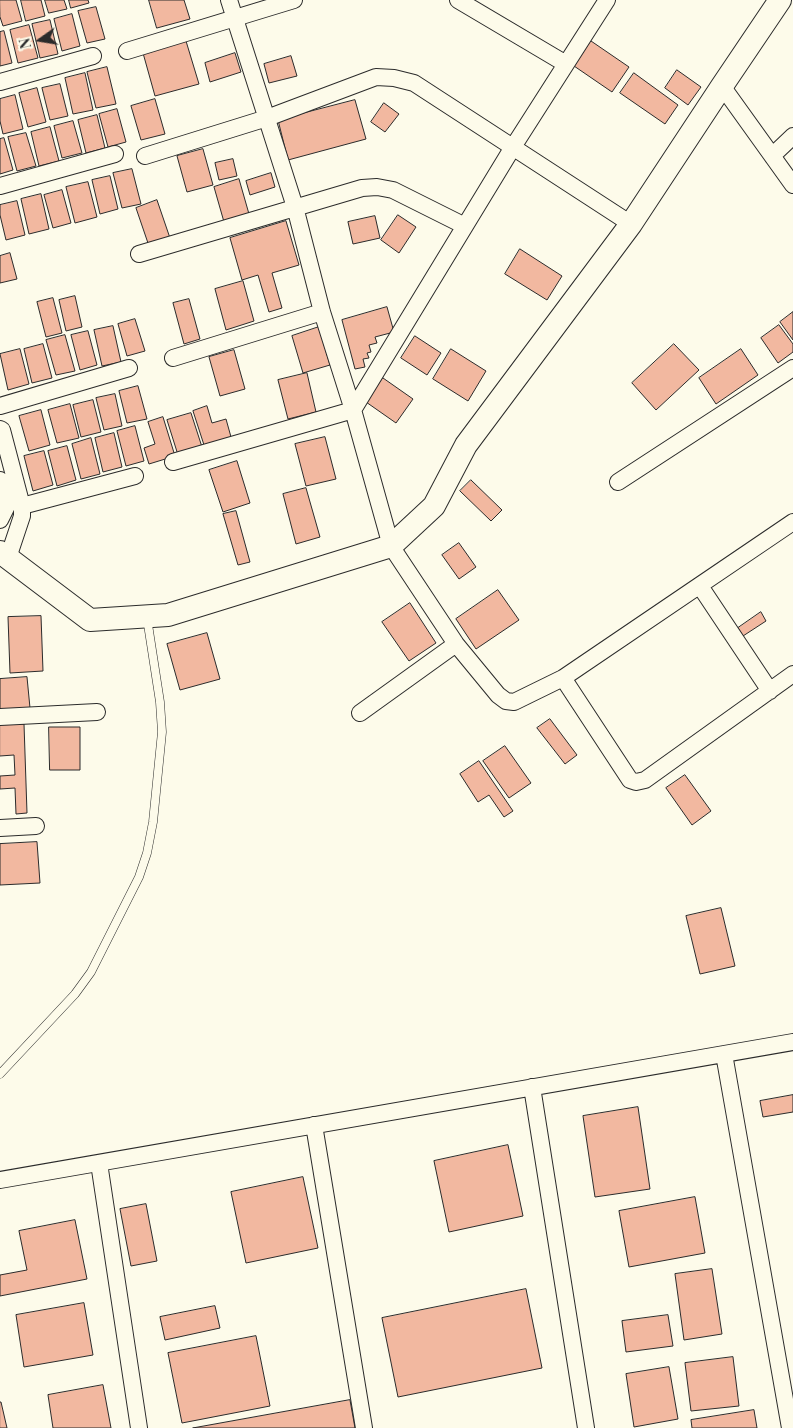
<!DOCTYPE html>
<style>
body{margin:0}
#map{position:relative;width:793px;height:1428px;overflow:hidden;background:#fdfbea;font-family:"Playfair Display",serif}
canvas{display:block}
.north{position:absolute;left:15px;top:15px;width:50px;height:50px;-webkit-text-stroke:4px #fdfbea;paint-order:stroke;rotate:257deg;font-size:14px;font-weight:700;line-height:20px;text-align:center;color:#2b2b2b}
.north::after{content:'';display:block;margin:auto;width:18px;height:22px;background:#2b2b2b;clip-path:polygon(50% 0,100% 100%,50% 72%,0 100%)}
</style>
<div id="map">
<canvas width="793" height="1428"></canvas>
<div class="north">N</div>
</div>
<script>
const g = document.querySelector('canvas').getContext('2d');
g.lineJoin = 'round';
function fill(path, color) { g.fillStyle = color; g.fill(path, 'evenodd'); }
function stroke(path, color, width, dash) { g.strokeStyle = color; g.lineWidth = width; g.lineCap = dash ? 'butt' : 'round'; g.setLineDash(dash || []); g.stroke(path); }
const building = new Path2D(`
 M0,0H16L22,21L3,26L0,17Z
 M21,0H41L45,16L26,21Z
 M45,0H64L67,9L49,13Z
 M69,0H88L89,3L71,8Z
 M149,0H184L190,19L157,28Z
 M96,7L105,39L87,43L78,11Z
 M72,14L80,46L62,51L54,19Z
 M50,20L58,54L40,58L32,24Z
 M29,25L38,58L18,63L10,30Z
 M4,31L12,63L0,66V32Z
 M186,41L199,84L155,96L143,53Z
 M591,41L629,67L612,92L574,66Z
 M235,53L241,72L210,82L205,63Z
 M291,56L297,76L269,83L264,64Z
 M107,67L116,104L96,108L87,72Z
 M677,70L701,87L688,105L665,88Z
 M85,73L93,110L73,114L65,78Z
 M634,73L678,105L665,124L620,93Z
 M60,84L68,116L50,120L42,88Z
 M37,88L46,122L28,127L19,93Z
 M15,95L23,129L3,134L0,121V99Z
 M155,99L165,134L141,140L131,106Z
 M355,100L366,139L288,160L278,120Z
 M384,103L399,114L385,132L371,122Z
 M117,109L126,142L108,147L99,114Z
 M97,115L105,148L86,153L78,120Z
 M73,121L82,153L62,158L54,126Z
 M50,127L59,161L39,166L31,132Z
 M26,133L36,166L17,171L8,137Z
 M4,138L13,170L0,174V139Z
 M203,149L213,185L187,192L177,156Z
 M233,159L237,176L219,180L215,163Z
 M132,169L141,204L122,208L113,173Z
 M271,173L275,187L250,195L246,181Z
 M110,176L118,209L100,214L92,180Z
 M239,179L249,214L224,222L214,187Z
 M88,182L97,217L75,223L66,187Z
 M62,190L71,223L53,228L44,195Z
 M41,194L49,229L29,234L21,199Z
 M157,200L171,241L150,249L136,208Z
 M17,201L25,235L6,240L0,215V205Z
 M398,215L416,227L399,253L381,240Z
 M375,216L380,238L353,244L348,222Z
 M286,221L299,265L272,273L282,308L269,312L258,275L242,280L230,238Z
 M520,249L562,276L547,300L505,274Z
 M10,253L17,279L0,283V256Z
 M243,281L254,321L226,330L215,289Z
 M75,296L82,327L66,331L59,300Z
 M53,298L62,333L46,337L37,302Z
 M189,299L200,339L184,344L173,303Z
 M387,307L394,332L375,337L377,343L369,345L371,352L367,353L369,358L363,359L365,367L355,369L342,320Z
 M793,312V340L780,322Z
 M135,319L145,351L127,356L118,324Z
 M779,325L793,344V352L778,363L761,338Z
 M113,326L121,362L102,366L94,330Z
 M319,327L330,365L303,373L292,336Z
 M88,331L97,365L80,370L71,335Z
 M65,335L75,371L56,375L46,340Z
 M415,336L441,353L427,375L401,358Z
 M43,344L52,378L32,383L24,349Z
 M674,344L699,370L656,410L632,383Z
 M20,349L29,384L8,390L0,354Z
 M451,349L486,371L468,401L433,379Z
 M741,349L758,375L716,404L699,378Z
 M234,350L245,389L220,396L209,357Z
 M307,373L316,412L288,419L278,380Z
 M383,378L413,399L396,423L366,402Z
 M138,386L147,419L127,423L119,391Z
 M115,394L122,426L104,430L96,398Z
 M93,400L101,432L81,437L73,405Z
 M70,404L79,438L57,443L48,410Z
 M207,406L212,423L226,419L231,437L204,445L193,411Z
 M41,410L50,445L29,451L19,416Z
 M191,413L202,447L178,455L167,420Z
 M163,417L175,456L149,464L144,448L155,444L148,422Z
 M135,426L144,461L126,466L117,431Z
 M114,433L122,467L103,472L95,438Z
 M325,437L336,479L306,486L295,444Z
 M91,438L100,474L81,479L72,444Z
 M67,446L76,480L57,486L48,451Z
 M44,451L53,485L33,491L24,456Z
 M237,461L250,503L223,512L209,470Z
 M471,480L502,510L491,521L460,491Z
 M306,488L320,537L296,544L283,494Z
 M236,511L250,562L238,565L223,514Z
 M459,543L476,567L459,579L442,555Z
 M498,590L519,620L476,649L456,619Z
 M410,603L436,643L409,661L382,622Z
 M761,612L766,621L743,636L738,628Z
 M41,616L43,671L10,673L8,617Z
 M207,633L220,679L180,690L167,644Z
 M27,677L30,708L0,711V679Z
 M550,719L577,755L565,764L537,728Z
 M0,724H24L27,813L16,814L15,788L0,789V776L15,775L14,755L0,756Z
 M49,727H80V770H50Z
 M505,746L531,783L509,798L483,761Z
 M479,761L513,811L504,817L489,795L478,802L460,774Z
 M685,775L711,811L692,825L666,788Z
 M37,842L40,883L0,885V844Z
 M721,908L735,966L700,974L686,916Z
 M793,1095V1112L763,1117L760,1101Z
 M638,1107L650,1189L595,1197L583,1116Z
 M508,1145L523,1216L449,1232L434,1161Z
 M303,1177L318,1248L246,1263L231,1192Z
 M695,1197L705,1253L629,1267L619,1211Z
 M146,1204L157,1261L131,1266L120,1209Z
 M75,1220L87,1279L0,1296V1275L27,1270L19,1231Z
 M712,1269L722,1334L684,1340L675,1274Z
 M526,1289L542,1368L398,1397L382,1318Z
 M84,1303L93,1355L24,1367L16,1315Z
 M215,1306L220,1328L165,1340L160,1317Z
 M668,1315L673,1346L626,1352L622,1321Z
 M256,1336L270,1406L182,1423L168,1353Z
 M733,1357L739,1406L691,1411L685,1363Z
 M669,1367L678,1419L634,1427L626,1374Z
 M103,1385L111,1428H53L48,1395Z
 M350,1400L355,1428H193Z
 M0,1402H1L7,1428H0Z
 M754,1410L757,1428H692L691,1420Z`);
const lane = new Path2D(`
 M0,1074L75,994L91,972L139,877L147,853L153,822L162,732L160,702L147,618`);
const street = new Path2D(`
 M229,0L295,207L322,312L353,410L391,546L456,644L498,695L506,701L514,702L563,678L793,522
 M458,0L566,64
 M127,51L294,0
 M0,82L93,56
 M722,86L793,185
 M145,156L267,118L376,77L394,78L414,83L631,224
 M772,156L793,136
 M0,186L115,154
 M139,254L362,188L377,187L393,190L465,226
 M173,358L322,312
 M0,406L129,368
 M0,429L2,430L22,506V516L8,558
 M173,462L353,410L513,147L607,0
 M0,480L7,506L0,520
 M618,482L793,368
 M22,506L135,476
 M700,586L770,691
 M563,678L630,780L636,782L645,780L793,674
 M360,713L456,644
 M0,717L97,712
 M0,828L36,826
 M724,1054L790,1428
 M532,1087L586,1428
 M314,1125L364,1428
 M99,1163L139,1428
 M0,1180L793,1042`);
const secondary = new Path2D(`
 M0,552L90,620L168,615L391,546L434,506L466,445L631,224L722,86L780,0`);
fill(building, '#f2b8a0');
stroke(building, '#2b2b2b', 1);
stroke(lane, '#2b2b2b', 9);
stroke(street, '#2b2b2b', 18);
stroke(secondary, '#2b2b2b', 24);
stroke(lane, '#fdfbea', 8);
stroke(street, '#fdfbea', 16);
stroke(secondary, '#fdfbea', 22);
</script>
